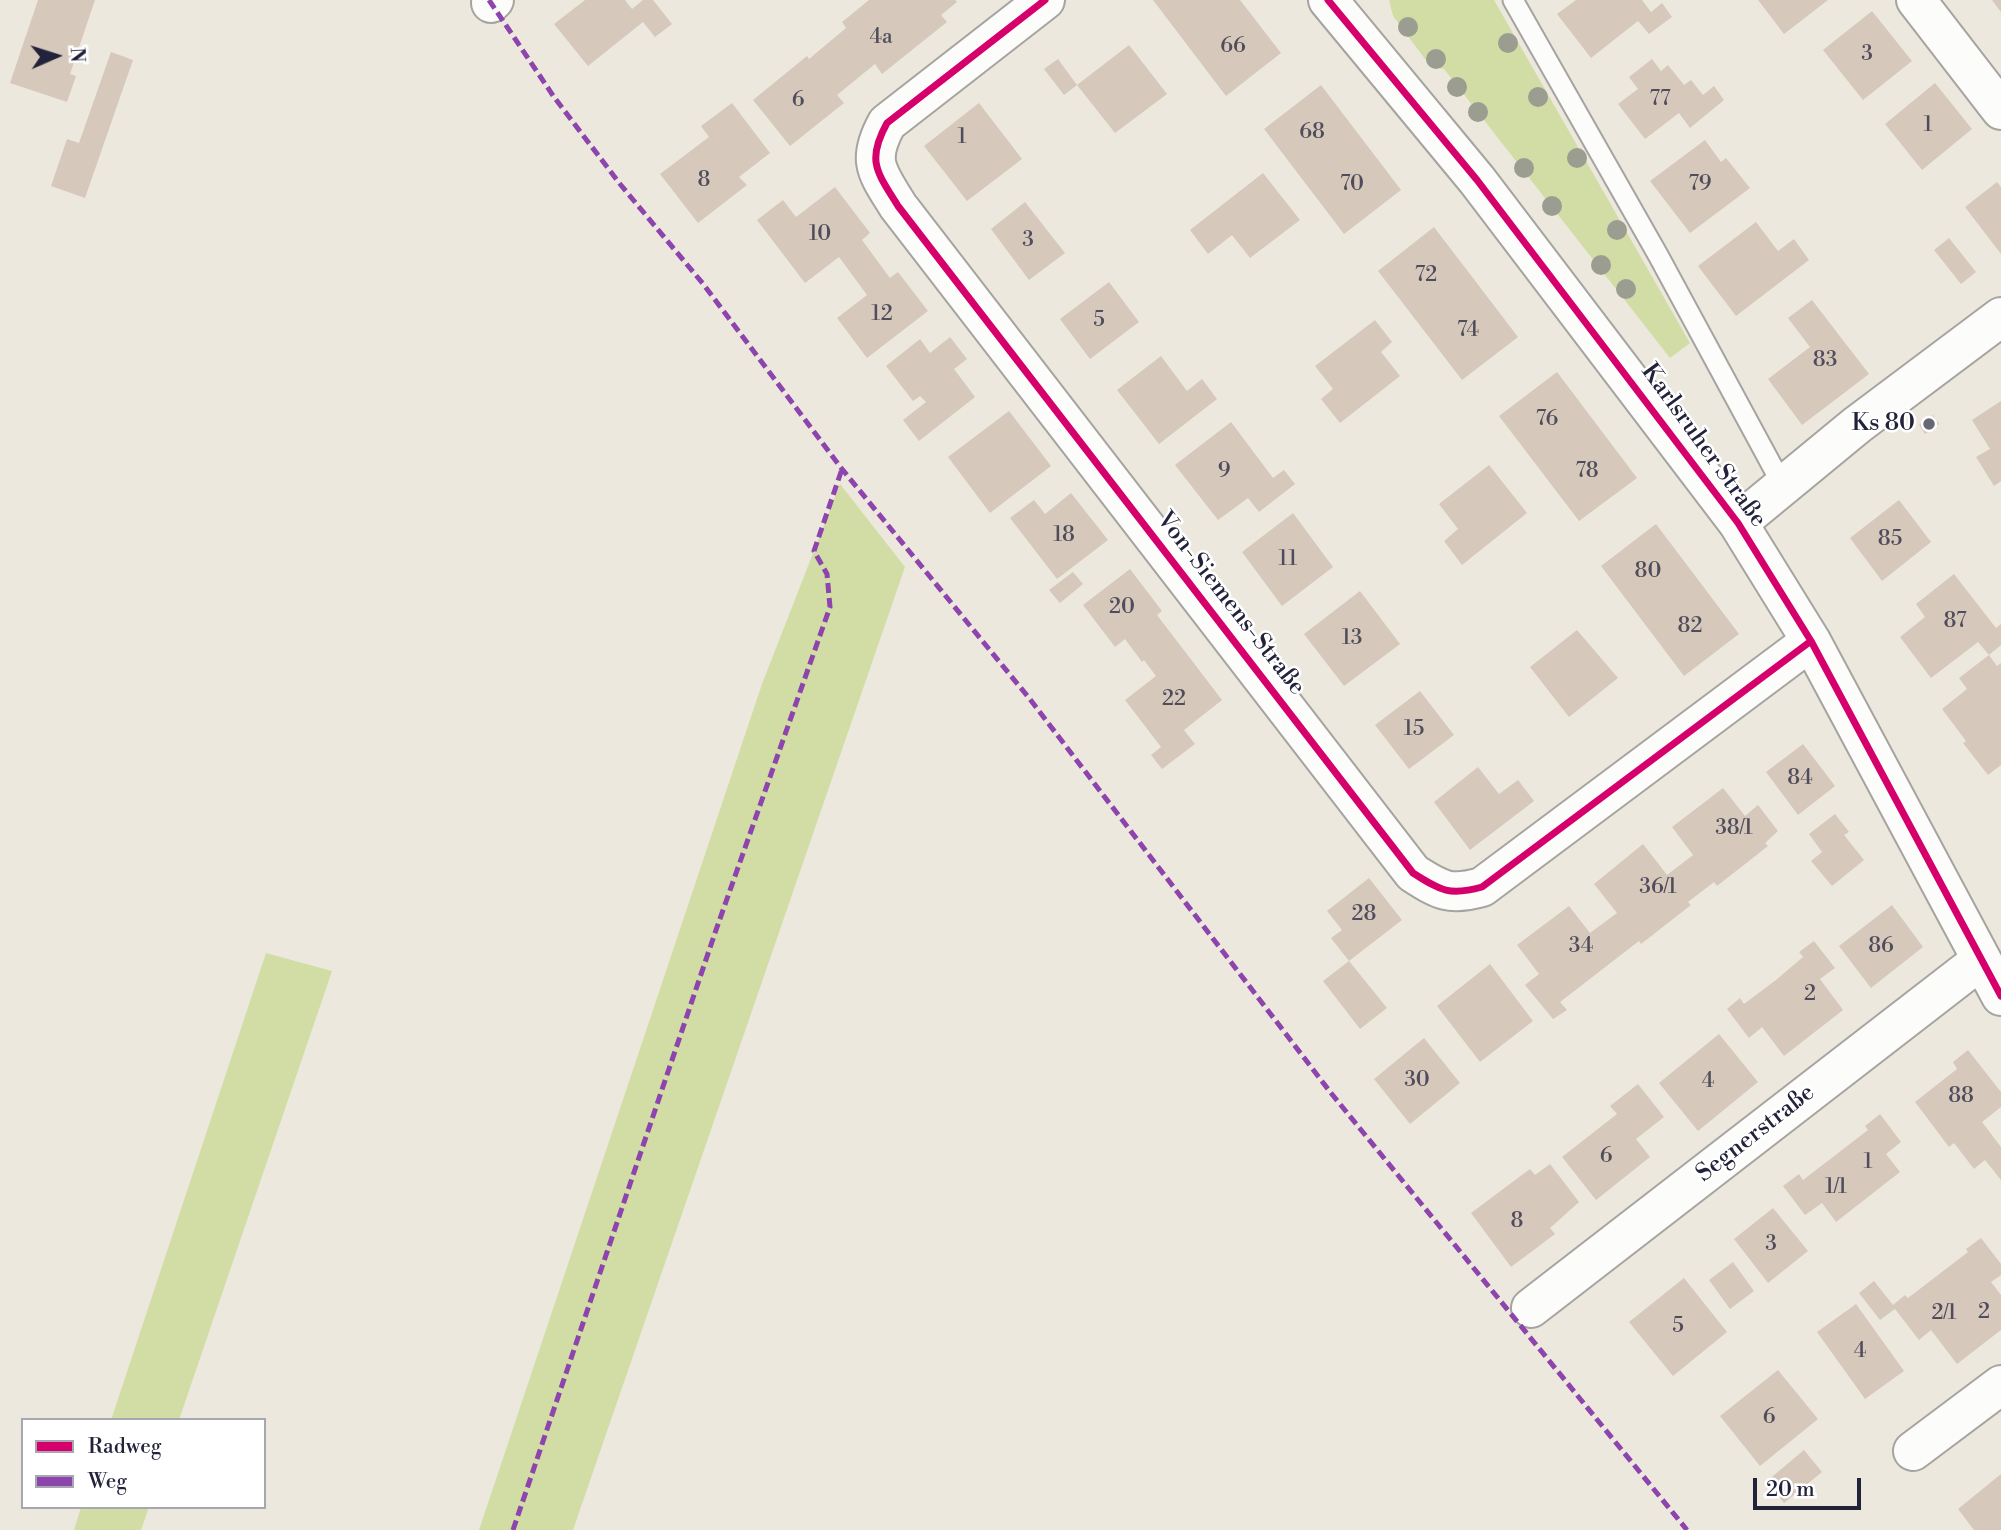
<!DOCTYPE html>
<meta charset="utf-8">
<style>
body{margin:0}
#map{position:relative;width:2001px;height:1530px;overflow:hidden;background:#ede8dd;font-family:"Libre Bodoni",serif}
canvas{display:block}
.legend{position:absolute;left:21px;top:1418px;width:245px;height:91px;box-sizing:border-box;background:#fff;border:2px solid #a7a7b1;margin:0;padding:9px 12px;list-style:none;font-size:21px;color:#22223b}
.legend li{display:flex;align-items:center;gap:14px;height:35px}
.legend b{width:35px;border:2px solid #a7a7b1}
.north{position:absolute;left:21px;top:21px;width:70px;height:70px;-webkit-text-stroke:5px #fff;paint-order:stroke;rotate:87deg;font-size:19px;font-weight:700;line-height:28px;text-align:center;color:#22223b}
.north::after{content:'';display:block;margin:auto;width:24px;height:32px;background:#22223b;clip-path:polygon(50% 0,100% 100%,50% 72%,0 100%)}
.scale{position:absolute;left:1753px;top:1478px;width:108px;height:32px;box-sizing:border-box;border:4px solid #22223b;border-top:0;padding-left:9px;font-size:21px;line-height:24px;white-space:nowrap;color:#22223b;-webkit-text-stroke:5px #fff;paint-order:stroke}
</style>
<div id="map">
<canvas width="2001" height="1530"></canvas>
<ul class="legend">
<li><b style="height:9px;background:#d6006c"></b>Radweg</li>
<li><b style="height:9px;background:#8e44ad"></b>Weg</li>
</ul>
<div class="north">N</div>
<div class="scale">20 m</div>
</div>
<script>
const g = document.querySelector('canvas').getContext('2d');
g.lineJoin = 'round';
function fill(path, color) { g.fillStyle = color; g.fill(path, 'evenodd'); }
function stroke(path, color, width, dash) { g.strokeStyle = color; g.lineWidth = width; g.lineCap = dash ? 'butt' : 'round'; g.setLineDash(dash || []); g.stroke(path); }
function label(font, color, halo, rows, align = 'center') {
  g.font = font + ' "Libre Bodoni",serif'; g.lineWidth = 5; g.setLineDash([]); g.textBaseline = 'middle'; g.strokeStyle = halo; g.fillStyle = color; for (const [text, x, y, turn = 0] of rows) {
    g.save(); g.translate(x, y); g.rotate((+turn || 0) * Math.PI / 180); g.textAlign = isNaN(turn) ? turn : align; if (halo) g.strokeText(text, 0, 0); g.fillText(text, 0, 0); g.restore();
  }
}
const green = new Path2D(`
 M1389,0H1494L1690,343L1670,358L1444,69L1431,67L1393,16Z
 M840,484L905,567L573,1530H479L762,684Z
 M266,953L332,971L179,1420H111Z
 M81,1507H149L141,1530H74Z`);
const building = new Path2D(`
 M38,0H95L70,74L76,76L67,102L10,83Z
 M585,0H625L632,9L643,0H653L672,24L655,37L643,22L588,66L554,24Z
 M869,0H955L957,2L941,15L947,22L882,74L875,64L837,95L844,103L790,146L753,100L807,56L809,59L846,28L842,22Z
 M1153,0H1240L1281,53L1226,96Z
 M1576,0H1642L1651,12L1662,3L1672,17L1649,34L1638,21L1591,58L1557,14Z
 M1758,0H1828L1784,34Z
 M1992,0H2001V12Z
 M1872,11L1912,61L1863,100L1823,50Z
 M1129,45L1167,94L1115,133L1077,85Z
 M111,52L133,60L85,198L51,186L67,139L79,143Z
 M1058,59L1077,85L1064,95L1044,69Z
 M1652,59L1661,71L1668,65L1684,85L1691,80L1703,95L1714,86L1724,100L1690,128L1679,113L1645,139L1618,104L1638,89L1629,77Z
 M1935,83L1972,129L1922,170L1885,124Z
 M1321,85L1401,190L1344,234L1264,129Z
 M732,103L770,153L739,177L747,185L698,223L660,174L709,137L701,126Z
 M979,103L1022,159L967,201L924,146Z
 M1705,140L1721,162L1726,158L1750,188L1690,233L1650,181Z
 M1263,173L1300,220L1250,258L1232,235L1208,254L1190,230Z
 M1997,182L2001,187V254L1965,207Z
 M835,187L870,233L862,240L890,278L898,272L928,311L867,358L837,318L867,295L839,257L805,283L757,220L783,200L796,217Z
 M1025,202L1065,253L1029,280L991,229Z
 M1756,222L1778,251L1794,239L1809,260L1736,316L1698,266Z
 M1434,227L1518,337L1462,380L1378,271Z
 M1949,238L1976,272L1961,284L1934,250Z
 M1109,282L1139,322L1090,359L1060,319Z
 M1812,300L1869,374L1802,425L1768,379L1810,347L1788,318Z
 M1375,320L1392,342L1381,352L1400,376L1340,423L1321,399L1333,389L1315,366Z
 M950,337L967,359L954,369L975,397L919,441L903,420L926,402L920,396L913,401L886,366L920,339L930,353Z
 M1161,356L1187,391L1202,379L1217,399L1159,444L1117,390Z
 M1557,372L1637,478L1579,521L1499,416Z
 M2001,401V481L1994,486L1976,457L1990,449L1972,420Z
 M1009,411L1051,466L990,513L948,457Z
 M1933,415L1939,424L1925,434L1919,425Z
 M1231,422L1273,478L1284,470L1295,484L1259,512L1248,498L1218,520L1175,465Z
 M1489,465L1527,513L1462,565L1444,541L1458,529L1439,504Z
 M1071,493L1108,540L1057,579L1010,518L1034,500L1045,514Z
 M1899,500L1931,542L1882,581L1850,538Z
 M1293,513L1333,567L1282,606L1242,552Z
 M1656,524L1739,634L1684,676L1601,566Z
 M1130,569L1162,611L1157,615L1222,700L1184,730L1195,744L1162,769L1151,755L1161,747L1125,700L1156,676L1144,660L1142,662L1125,639L1115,647L1083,605Z
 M1073,572L1083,584L1060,603L1049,590Z
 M1954,574L1996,628L2001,624V645L1989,655L1997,666L2001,663V765L1988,775L1963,743L1966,741L1942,709L1967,689L1959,678L1989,655L1978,642L1931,678L1900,637L1925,617L1916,604Z
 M1360,591L1400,644L1344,686L1304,634Z
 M1577,630L1618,678L1569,717L1530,667Z
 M1420,691L1454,735L1409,769L1375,725Z
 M1803,744L1835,786L1798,815L1766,772Z
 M1478,767L1499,794L1518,780L1534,801L1470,850L1434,802Z
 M1723,788L1745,816L1758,805L1778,831L1765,843L1768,846L1717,886L1714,882L1688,902L1691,905L1641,944L1639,941L1560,1002L1567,1010L1553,1019L1525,985L1539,974L1517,945L1569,906L1590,933L1617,913L1594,884L1643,844L1667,875L1693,855L1672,827Z
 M1835,814L1849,832L1844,835L1864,860L1832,886L1811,861L1822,852L1809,834Z
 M1369,878L1402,920L1349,961L1331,938L1342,930L1327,911Z
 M1892,905L1923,947L1871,988L1839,946Z
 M1814,941L1835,968L1820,979L1843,1010L1784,1056L1762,1027L1749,1038L1727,1009L1740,998L1744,1004L1776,980L1803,957L1799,952Z
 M1349,961L1387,1008L1360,1029L1323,981Z
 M1490,964L1533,1021L1480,1062L1437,1006Z
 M1719,1034L1758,1082L1698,1131L1659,1083Z
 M1424,1038L1460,1083L1410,1124L1374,1079Z
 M1968,1050L2001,1092V1107L1982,1122L2001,1147V1180L1985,1160L1974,1169L1954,1143L1949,1147L1915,1102L1957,1069L1953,1062Z
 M1638,1084L1664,1117L1636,1139L1650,1157L1596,1200L1562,1157L1617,1114L1610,1106Z
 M1880,1114L1901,1142L1886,1154L1900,1172L1836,1222L1822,1203L1805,1215L1783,1186L1799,1174L1803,1180L1868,1130L1865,1126Z
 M1550,1164L1579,1202L1550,1228L1555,1234L1511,1267L1471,1213L1530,1169L1535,1175Z
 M1773,1208L1808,1251L1768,1283L1734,1239Z
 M1981,1238L2001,1264V1275L1991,1282L2001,1295V1330L1957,1364L1931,1330L1919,1340L1895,1309L1880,1320L1859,1293L1874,1281L1893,1305L1905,1295L1908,1298L1968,1252L1966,1249Z
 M1733,1262L1754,1291L1730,1309L1709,1280Z
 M1684,1278L1727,1332L1673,1376L1629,1322Z
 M1856,1304L1904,1371L1865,1399L1817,1332Z
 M1778,1370L1818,1419L1760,1466L1720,1416Z
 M1804,1450L1822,1472L1784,1503L1767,1481Z
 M2001,1474V1530H1974L1958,1509Z`);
const service = new Path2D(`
 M1513,0L1658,255L1783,486`);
const minor = new Path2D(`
 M1045,0L887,123C866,161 877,172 898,206L1413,873C1441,891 1450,896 1482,887L1811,641
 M1328,0L1477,180L1738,523L1811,641L2001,996
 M1916,0L2001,110
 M491,3L494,0
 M1738,523L1857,425L2001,317
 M1531,1308L1981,960
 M1913,1451L2001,1385`);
const quiet = new Path2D(`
 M489,0L554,97L620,184L704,285L842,469L1029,698L1331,1093L1687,1530
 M513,1530L716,930L830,607L827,574L814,551L842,469`);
const cycleway = new Path2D(`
 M1045,0L887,123C866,161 877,172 898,206L1413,873C1441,891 1450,896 1482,887L1811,641
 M1328,0L1477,180L1738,523L1811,641L2001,996`);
const trees = [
 [1408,27],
 [1508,43],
 [1436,59],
 [1457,87],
 [1538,97],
 [1478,112],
 [1577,158],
 [1524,168],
 [1552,206],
 [1617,230],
 [1601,265],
 [1626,289]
];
const markers = [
 [1929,424,7,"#696774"]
];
const numberNames = [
 ["4a",881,38],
 ["66",1233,47],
 ["3",1867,55],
 ["77",1660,100],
 ["6",798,101],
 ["1",1928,126],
 ["68",1312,133],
 ["1",962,138],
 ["8",704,181],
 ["70",1352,185],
 ["79",1700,185],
 ["10",820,235],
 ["3",1028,241],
 ["72",1426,276],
 ["12",882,315],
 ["5",1099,321],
 ["74",1468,331],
 ["83",1825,361],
 ["76",1547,420],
 ["9",1224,472],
 ["78",1587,472],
 ["18",1064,536],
 ["85",1890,540],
 ["11",1288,560],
 ["80",1648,572],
 ["20",1122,608],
 ["87",1955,622],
 ["82",1690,627],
 ["13",1352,639],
 ["22",1174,700],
 ["15",1414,730],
 ["84",1800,779],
 ["38/1",1734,829],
 ["36/1",1658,888],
 ["28",1364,915],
 ["34",1581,947],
 ["86",1881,947],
 ["2",1810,995],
 ["30",1417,1081],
 ["4",1708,1082],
 ["88",1961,1097],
 ["6",1606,1157],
 ["1",1868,1163],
 ["1/1",1836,1188],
 ["8",1517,1222],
 ["3",1771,1245],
 ["2",1984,1313],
 ["2/1",1944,1314],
 ["5",1678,1327],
 ["4",1860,1352],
 ["6",1769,1418]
];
const poiNames = [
 ["Ks 80",1915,424]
];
const streetNames = [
 ["Karlsruher Straße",1703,446,54],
 ["Von-Siemens-Straße",1230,604,52],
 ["Segnerstraße",1756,1134,-38]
];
fill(green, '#d2dda6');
fill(building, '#d6c8bb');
stroke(service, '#a6a3a0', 23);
stroke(minor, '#a6a3a0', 42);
stroke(service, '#fcfcfa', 19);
stroke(minor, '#fcfcfa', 38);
stroke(quiet, '#8e44ad', 5, [10, 5]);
stroke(cycleway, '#d6006c', 7);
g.fillStyle = '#9b9d90';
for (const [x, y] of trees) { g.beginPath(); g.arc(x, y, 10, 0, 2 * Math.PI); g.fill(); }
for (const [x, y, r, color] of markers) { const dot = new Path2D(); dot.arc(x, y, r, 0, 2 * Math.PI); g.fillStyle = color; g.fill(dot); stroke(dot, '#fff', 2.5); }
label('21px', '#4f4c5b', null, numberNames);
label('24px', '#22223b', '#fff', poiNames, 'right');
label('24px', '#22223b', '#fff', streetNames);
</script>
